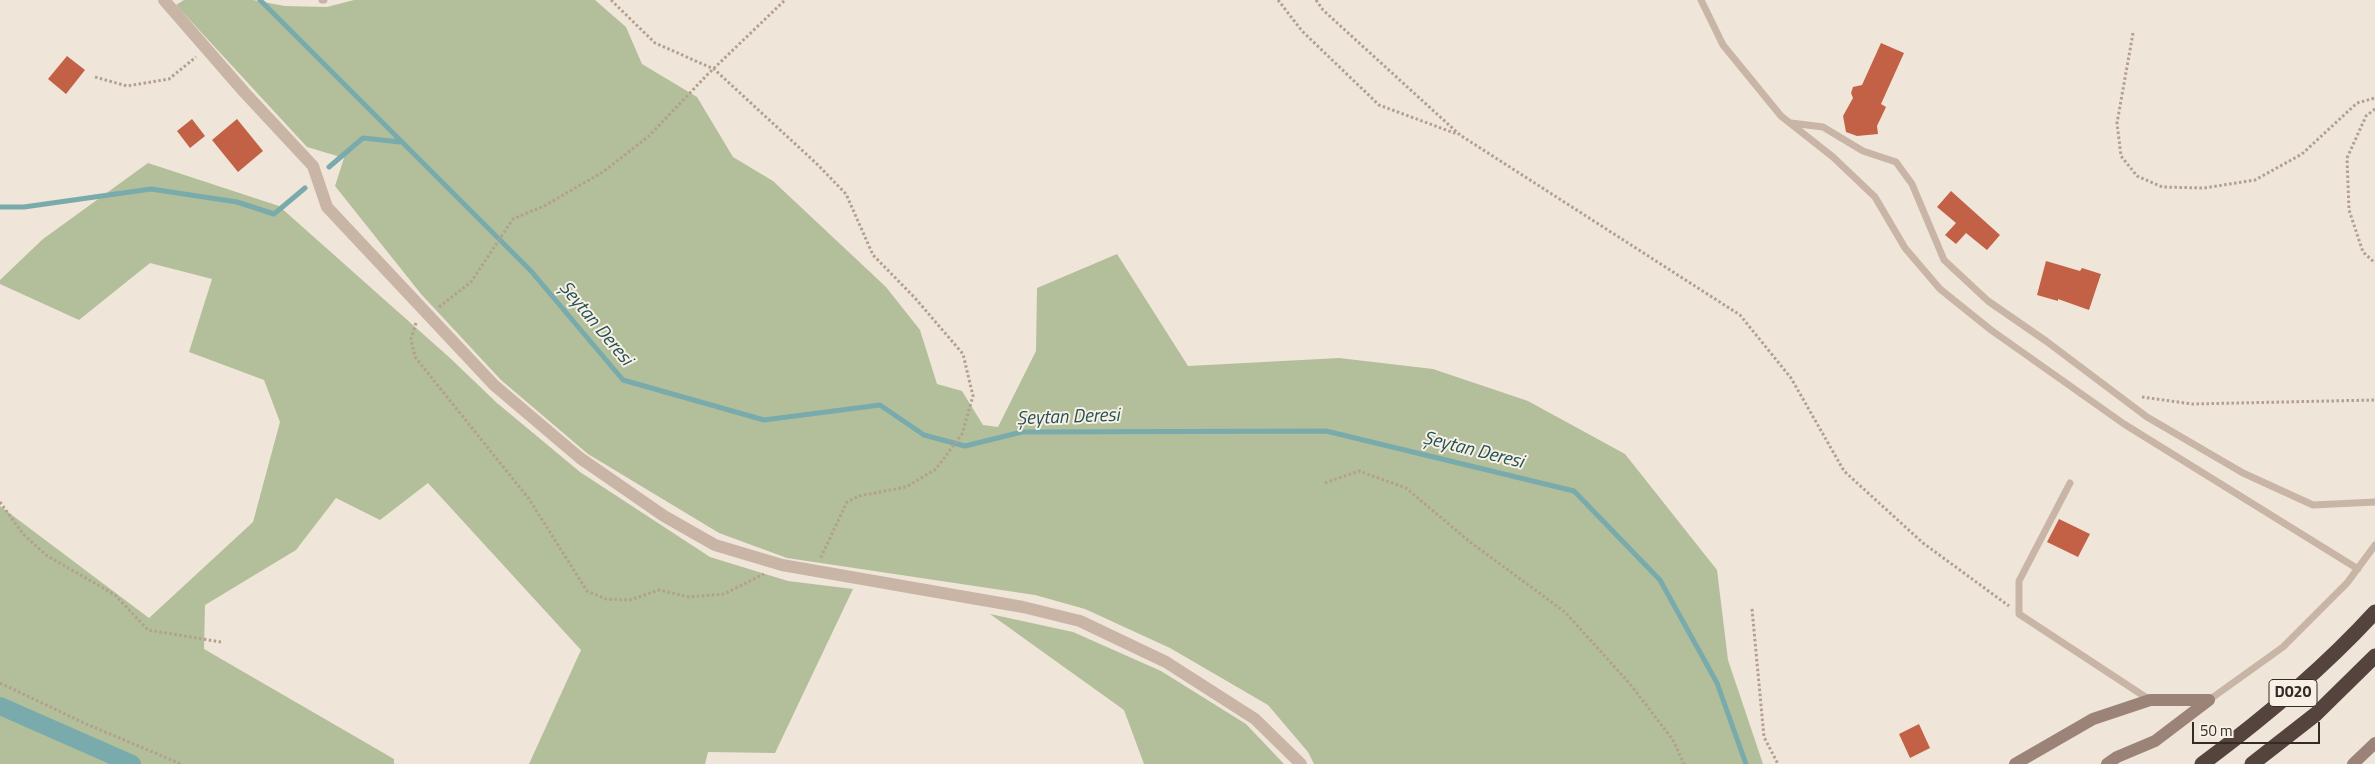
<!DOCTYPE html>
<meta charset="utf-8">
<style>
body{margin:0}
#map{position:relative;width:2375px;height:764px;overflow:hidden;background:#f0e5d9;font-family:"Titillium Web",sans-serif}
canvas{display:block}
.scale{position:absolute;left:2192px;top:722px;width:128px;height:22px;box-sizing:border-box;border:2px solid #342b27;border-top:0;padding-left:6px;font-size:15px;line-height:18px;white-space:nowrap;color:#342b27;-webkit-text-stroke:4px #f8efe5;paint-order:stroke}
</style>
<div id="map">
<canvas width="2375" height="764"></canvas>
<div class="scale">50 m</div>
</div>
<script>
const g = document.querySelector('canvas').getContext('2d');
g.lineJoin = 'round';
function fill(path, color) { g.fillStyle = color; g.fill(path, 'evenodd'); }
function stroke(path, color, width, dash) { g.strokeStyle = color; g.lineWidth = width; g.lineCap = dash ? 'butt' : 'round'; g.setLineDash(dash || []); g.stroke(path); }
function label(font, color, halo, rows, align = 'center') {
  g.font = font + ' "Titillium Web",sans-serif'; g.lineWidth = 4; g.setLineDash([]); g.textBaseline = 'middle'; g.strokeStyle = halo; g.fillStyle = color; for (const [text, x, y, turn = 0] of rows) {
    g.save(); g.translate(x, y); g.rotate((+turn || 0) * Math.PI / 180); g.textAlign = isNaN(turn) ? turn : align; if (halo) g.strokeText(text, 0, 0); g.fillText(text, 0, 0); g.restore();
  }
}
const green = new Path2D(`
 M184,0H253L285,6L327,7L354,0H595L626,27L642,64L697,97L733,157L773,181L886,287L920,330L937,384L962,391L983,425L998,427L1036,351L1037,288L1117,254L1188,366L1339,358L1433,369L1528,401L1625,454L1717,570L1728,660L1763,764H1314L1308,752L1268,705L1170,648L1085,609L1035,595L787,558L719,533L588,454L501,380L421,294L335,186L344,158L307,147L176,5Z
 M148,163L279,206L450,358L497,403L580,472L710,557L788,581L853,589L775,753L708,752L705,764H529L581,650L428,483L380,520L336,498L296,550L205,605L204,649L394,759V764H0V506L149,618L253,522L280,422L264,380L189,352L212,279L150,263L79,320L0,284V280L43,239Z
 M990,614L1073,632L1161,671L1246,724L1284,764H1144L1124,710Z`);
const stream = new Path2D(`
 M260,0L531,271L623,380L764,420L880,405L924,435L965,446L1022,432L1326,431L1574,491L1660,580L1717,683L1746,764
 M329,167L363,138L400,142
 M0,207H24L151,189L237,202L274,214L305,188`);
const canal = new Path2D(`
 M0,706L132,764`);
const building = new Path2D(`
 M1881,43L1904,53L1881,104L1886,107L1877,126L1878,134L1857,136L1846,132L1843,116L1853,98L1851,93L1853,87L1862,85Z
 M67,56L85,70L66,94L48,79Z
 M192,119L205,136L190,148L177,131Z
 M237,119L263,151L238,172L212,140Z
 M1951,191L2000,235L1987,250L1966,233L1956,244L1945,235L1956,223L1937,207Z
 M2046,261L2080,271L2082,268L2101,274L2089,310L2058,299V301L2037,295Z
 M2059,519L2090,534L2078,557L2047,542Z
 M1919,724L1930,748L1910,758L1899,734Z`);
const path = new Path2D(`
 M611,0L655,43L714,69L817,164L846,194L873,255L915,298L963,354L973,396L962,434L936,469L906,487L859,496L847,502L820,559
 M1278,0L1302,31L1379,105L1457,134
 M1316,0L1323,10L1460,135L1740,315L1791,378L1844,471L1923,543L2009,606
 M2133,33L2117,123L2121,156L2137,176L2162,187L2204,188L2255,180L2302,154L2357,103L2375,98
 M95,77L127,86L169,79L196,57
 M2375,109L2366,116L2347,158L2349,210L2363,252L2375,263
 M439,307L471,282L513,219L546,205L603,172L649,136L708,74L785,0
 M416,323L411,339L415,357L529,499L587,591L606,599L630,600L659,590L689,597L724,594L764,574
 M2142,397L2192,404L2375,400
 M1325,483L1359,471L1406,488L1470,542L1565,612L1630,684L1673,740L1684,764
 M0,502L23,534L46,555L115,595L148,630L221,642
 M1752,609L1764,737L1778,764
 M0,683L84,723L181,764`);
const lane = new Path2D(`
 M322,0H324
 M1701,0L1723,45L1781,116L1833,157L1875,197L1905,248L1940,289L1991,330L2124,424L2358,569
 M1791,123L1823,127L1863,151L1896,162L1912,184L1944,260L1988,301L2046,341L2147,417L2243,473L2313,505L2375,502
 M2070,483L2019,581V614L2150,700
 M2209,700L2283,647L2347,583L2375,545`);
const street = new Path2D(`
 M164,0L245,93L313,166L327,207L494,385L580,458L664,516L715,545L782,565L1023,607L1080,621L1166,662L1255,719L1301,764`);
const secondary = new Path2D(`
 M2015,764L2093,719L2150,700H2209
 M2107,764L2117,757L2155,741L2209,700
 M2353,764L2375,743`);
const highway = new Path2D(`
 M2202,764C2264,718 2323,669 2375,612
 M2252,764L2316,714L2375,656`);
const shields = [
 [2293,693,48]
];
const shieldNames = [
 ["D020",2293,693]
];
const waterNames = [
 ["Şeytan Deresi",595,324,50],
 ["Şeytan Deresi",1068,418,-2],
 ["Şeytan Deresi",1473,451,14]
];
fill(green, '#b3bf9a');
stroke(stream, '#79abac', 5);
stroke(canal, '#79abac', 18);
fill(building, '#c26146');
stroke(path, '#b39f90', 3, [2.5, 2.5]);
stroke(lane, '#c8b5a6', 7);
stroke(street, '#c8b5a6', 12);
stroke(secondary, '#9b8477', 12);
stroke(highway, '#55443e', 15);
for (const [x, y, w] of shields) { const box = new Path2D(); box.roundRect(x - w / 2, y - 13.5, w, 27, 4); g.fillStyle = '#f8efe5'; g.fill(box); stroke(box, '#342b27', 1); }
label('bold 16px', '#342b27', null, shieldNames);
label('italic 19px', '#1e5254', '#f8efe5', waterNames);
</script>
